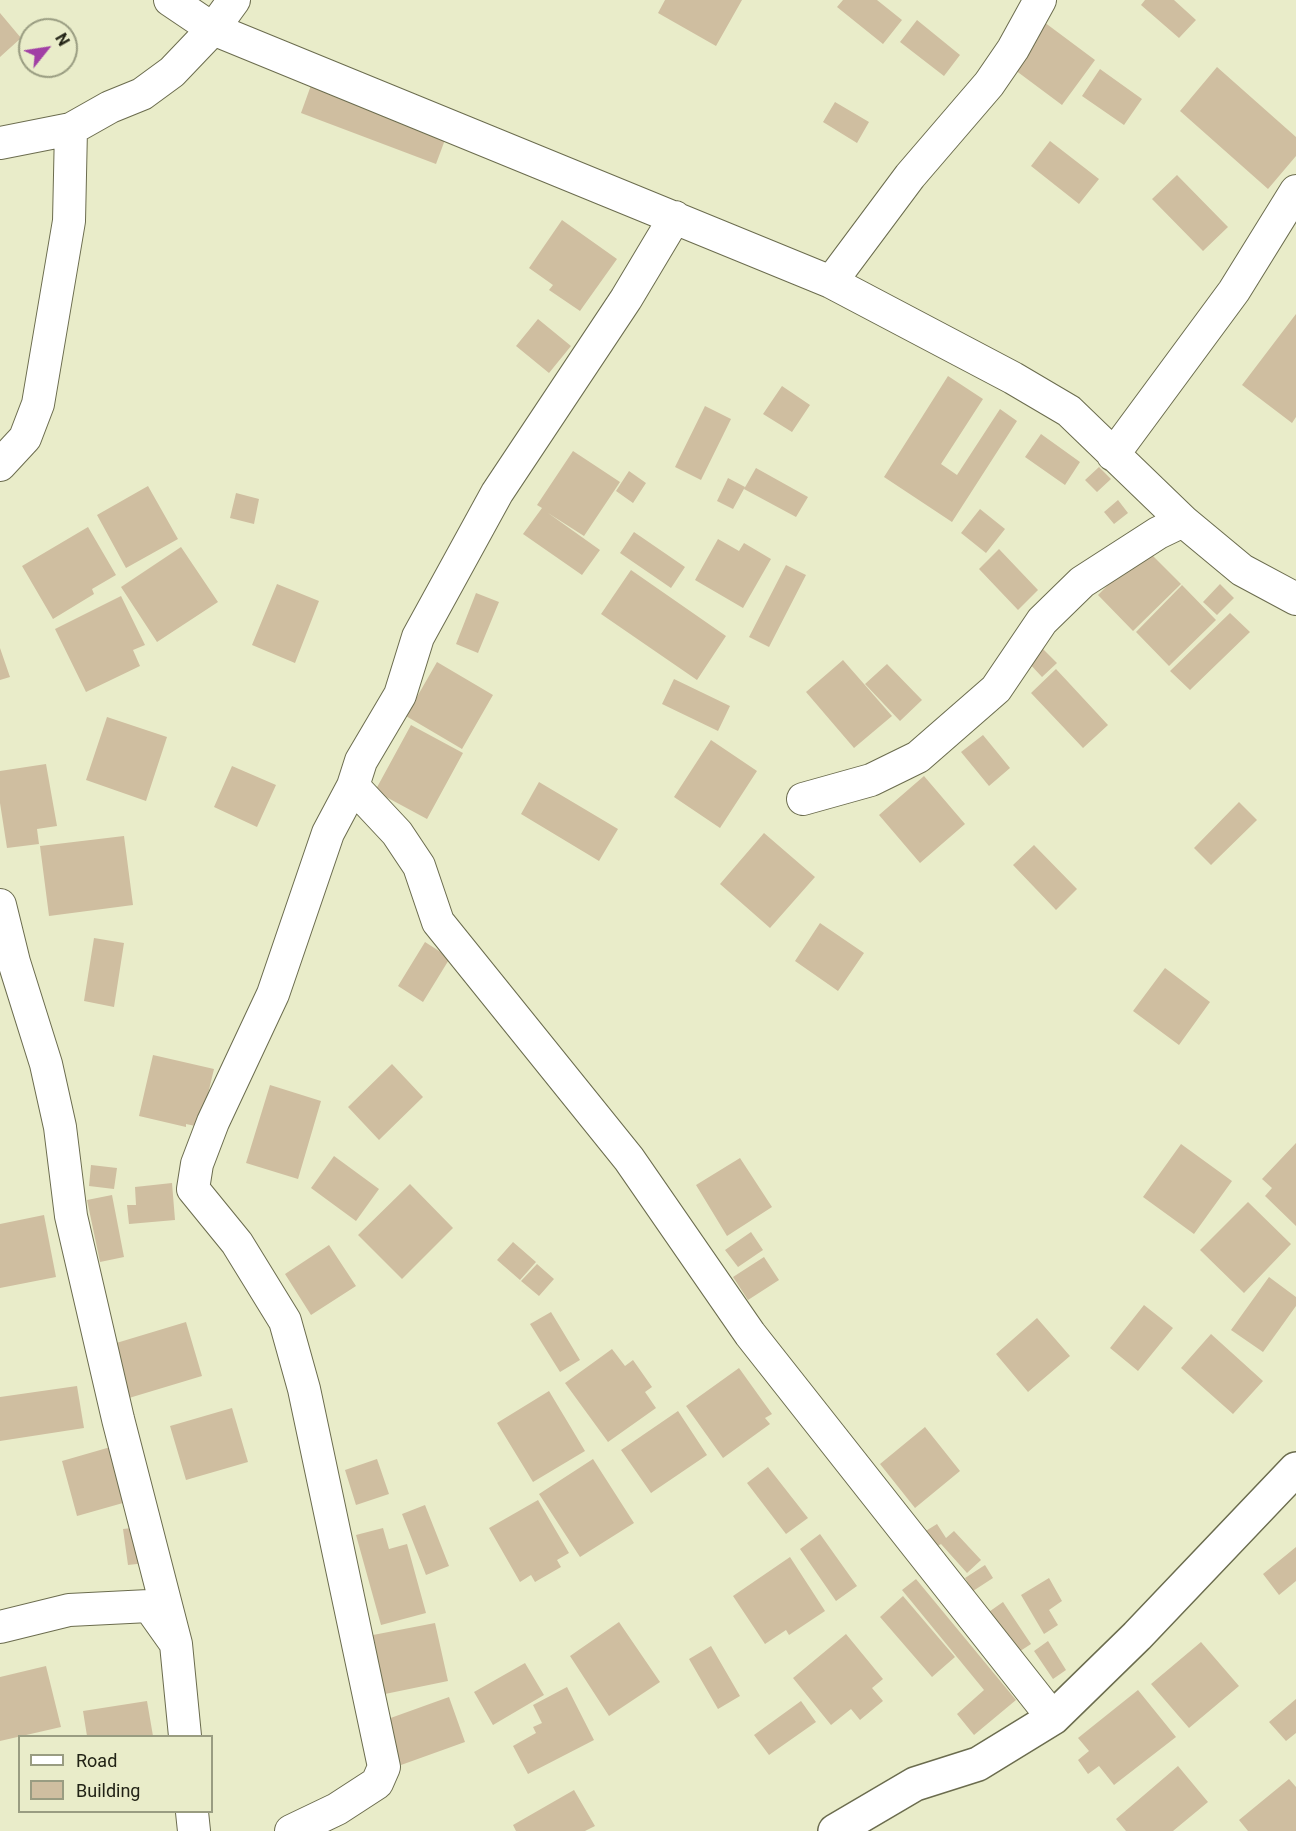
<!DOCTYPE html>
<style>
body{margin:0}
#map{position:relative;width:1296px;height:1831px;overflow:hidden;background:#e9ecc9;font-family:Roboto,sans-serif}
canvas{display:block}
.legend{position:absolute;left:18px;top:1735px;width:195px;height:78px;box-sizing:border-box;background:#e9ecc9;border:2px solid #999c81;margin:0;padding:8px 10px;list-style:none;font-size:18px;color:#222316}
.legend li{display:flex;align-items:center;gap:12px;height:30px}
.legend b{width:30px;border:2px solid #999c81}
.north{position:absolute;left:18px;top:18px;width:60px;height:60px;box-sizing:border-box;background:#e9ecc9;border:2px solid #999c81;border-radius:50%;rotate:60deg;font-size:16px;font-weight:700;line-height:24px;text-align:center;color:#222316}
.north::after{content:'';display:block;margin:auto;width:21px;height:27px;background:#a13fa5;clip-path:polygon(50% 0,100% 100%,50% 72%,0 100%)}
</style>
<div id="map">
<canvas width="1296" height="1831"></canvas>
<ul class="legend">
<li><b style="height:8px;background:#fff"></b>Road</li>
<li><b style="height:16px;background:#cfbea0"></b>Building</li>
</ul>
<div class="north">N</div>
</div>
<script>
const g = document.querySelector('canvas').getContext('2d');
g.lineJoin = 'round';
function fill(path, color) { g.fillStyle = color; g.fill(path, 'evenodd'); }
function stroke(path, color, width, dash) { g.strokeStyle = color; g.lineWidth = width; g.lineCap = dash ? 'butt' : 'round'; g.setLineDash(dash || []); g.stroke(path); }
const building = new Path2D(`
 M665,0H742L716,46L658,13Z
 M843,0H877L902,20L883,44L837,7Z
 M1145,0H1174L1196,20L1179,38L1141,5Z
 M0,13L21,38L0,57Z
 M917,20L960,55L944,76L900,42Z
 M1044,22L1095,60L1062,105L1011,67Z
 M1217,67L1296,137V156L1268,189L1180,111Z
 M1100,69L1142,99L1124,125L1082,96Z
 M314,77L449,129L436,164L301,113Z
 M835,102L869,122L857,143L823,122Z
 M1050,141L1099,179L1079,204L1031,166Z
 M1177,175L1228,227L1203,251L1152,199Z
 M562,220L617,259L580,311L549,290L553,285L529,268Z
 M1296,314V417L1292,423L1242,385Z
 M538,319L571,346L549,373L516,346Z
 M948,376L983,399L941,464L957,475L1000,409L1017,421L952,522L884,477Z
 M782,386L810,405L792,432L763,414Z
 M705,406L731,419L701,480L675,467Z
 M1041,434L1080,462L1065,485L1025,457Z
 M573,451L620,482L584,536L548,513L600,550L582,575L523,534L542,508L537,505Z
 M1099,467L1111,479L1097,492L1085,480Z
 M756,468L808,497L796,517L744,489Z
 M629,471L646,483L633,503L616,491Z
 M728,478L745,487L733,509L717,501Z
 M148,486L178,539L126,568L97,515Z
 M236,493L259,499L254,524L230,518Z
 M1118,500L1128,513L1114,524L1104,512Z
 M980,509L1005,529L986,553L961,533Z
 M88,527L116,575L92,589L94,594L53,619L22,566Z
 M634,532L685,567L671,588L620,553Z
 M718,539L739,551L744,543L771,559L743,608L695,580Z
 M181,547L218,602L157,642L121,587Z
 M1145,548L1181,584L1133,631L1098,595Z
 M999,549L1038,590L1018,610L979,569Z
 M786,565L806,575L769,647L749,637Z
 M631,570L726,636L697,680L601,614Z
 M277,584L319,601L295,663L252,645Z
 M1220,584L1234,598L1217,615L1203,602Z
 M1182,585L1216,620L1169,666L1136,632Z
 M476,593L499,602L478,653L456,644Z
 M121,596L145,645L133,650L140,666L86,692L55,629Z
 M1230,613L1250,632L1190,690L1170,671Z
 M0,648L10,677L0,680Z
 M1042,648L1057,663L1042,677L1028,662Z
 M843,660L892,716L854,748L806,692Z
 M437,662L493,695L462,749L406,716Z
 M887,664L922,700L900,721L865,684Z
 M1056,669L1108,725L1083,748L1031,693Z
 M674,679L730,706L718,731L662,704Z
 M107,717L167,737L146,801L86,780Z
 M411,725L463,753L427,819L375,791Z
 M983,735L1010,768L989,786L961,752Z
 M711,740L757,771L720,828L674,797Z
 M46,764L57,826L37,829L39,844L7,848L0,803V771Z
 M232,766L276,785L257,827L214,807Z
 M924,776L965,824L920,863L879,815Z
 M539,782L618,829L599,861L521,814Z
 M1239,802L1257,820L1211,865L1194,848Z
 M764,833L815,877L770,928L720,884Z
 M124,836L133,905L49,916L40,846Z
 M1034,845L1077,889L1056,910L1013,865Z
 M820,923L864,953L838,991L795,961Z
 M94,938L124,943L114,1007L84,1001Z
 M425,942L450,958L423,1002L398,986Z
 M1165,968L1210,1002L1179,1045L1133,1011Z
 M153,1055L214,1069L200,1127L186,1124V1127L139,1116Z
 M392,1064L423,1097L379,1140L348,1107Z
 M270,1085L321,1101L298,1179L246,1163Z
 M1296,1143V1226L1265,1196L1272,1188L1262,1179Z
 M1181,1144L1232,1181L1194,1234L1143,1197Z
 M334,1156L379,1189L356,1221L311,1188Z
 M740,1158L772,1207L727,1236L696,1185Z
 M91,1165L117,1168L114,1189L89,1186Z
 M172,1183L175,1220L129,1224L127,1205H136L135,1187Z
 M410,1184L453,1228L402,1279L358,1235Z
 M112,1195L124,1257L100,1262L87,1200Z
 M1248,1202L1291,1244L1244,1293L1200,1250Z
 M44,1215L56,1277L0,1288V1224Z
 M751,1232L763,1250L738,1267L725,1250Z
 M513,1242L536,1262L520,1280L497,1260Z
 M329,1245L356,1286L311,1315L285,1274Z
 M764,1257L779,1280L748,1300L733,1277Z
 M537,1264L554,1279L539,1296L521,1281Z
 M1269,1277L1296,1297V1306L1263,1352L1231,1330Z
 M1144,1305L1173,1328L1138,1371L1110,1348Z
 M551,1312L580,1360L560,1372L530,1324Z
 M1037,1318L1070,1356L1028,1392L996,1354Z
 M186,1322L202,1376L129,1398L113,1344Z
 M1211,1334L1263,1381L1233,1414L1181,1368Z
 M612,1349L625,1366L633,1360L652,1387L645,1392L656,1408L608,1442L565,1383Z
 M739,1368L772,1414L765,1418L770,1424L723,1458L686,1406Z
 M77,1386L84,1428L0,1441V1397Z
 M549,1391L585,1451L533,1482L497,1423Z
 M232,1408L248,1462L186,1480L170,1426Z
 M678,1411L707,1455L651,1493L621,1450Z
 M925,1427L960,1471L915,1508L880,1464Z
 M114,1446L130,1501L77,1516L62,1461Z
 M377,1459L389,1494L356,1505L345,1470Z
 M593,1459L634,1523L580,1557L539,1494Z
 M768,1467L808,1518L786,1534L747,1483Z
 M538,1500L569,1553L557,1560L561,1567L535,1582L531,1575L520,1582L489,1528Z
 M425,1505L449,1566L426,1575L402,1514Z
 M937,1524L946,1538L954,1531L981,1560L967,1573L941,1544L926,1553L916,1537Z
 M141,1527L146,1563L128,1565L123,1529Z
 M383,1528L389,1549L407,1544L426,1613L381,1625L356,1535Z
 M820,1534L857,1586L836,1601L800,1549Z
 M1296,1547V1581L1279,1595L1263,1574Z
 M790,1557L825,1611L789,1635L786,1630L765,1644L733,1596Z
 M985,1565L993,1578L973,1591L965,1578Z
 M1049,1578L1062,1601L1049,1610L1058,1625L1044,1634L1021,1595Z
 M916,1579L1016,1700L974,1735L957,1714L984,1690L902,1590Z
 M903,1596L955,1657L932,1677L880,1617Z
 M1003,1602L1031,1644L1011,1657L983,1616Z
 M619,1622L660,1682L609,1716L570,1656Z
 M435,1623L448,1681L385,1694L373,1635Z
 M846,1634L883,1679L872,1688L883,1701L860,1720L851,1709L831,1725L793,1678Z
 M1048,1641L1066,1670L1053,1679L1034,1651Z
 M1201,1642L1239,1686L1189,1728L1151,1684Z
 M711,1646L740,1696L718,1709L689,1659Z
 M525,1663L544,1695L493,1725L474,1692Z
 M46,1666L61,1727L0,1741V1677Z
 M567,1687L594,1740L528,1774L513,1746L536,1733L533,1727L542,1723L533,1705Z
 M1138,1690L1176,1737L1114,1785L1099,1766L1088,1774L1078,1760L1089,1751L1078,1738Z
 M449,1697L465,1742L401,1765L385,1720Z
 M1296,1699V1733L1286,1741L1269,1722Z
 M147,1701L153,1736H87L83,1711Z
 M801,1701L816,1722L769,1755L754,1735Z
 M1178,1766L1208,1802L1173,1831H1126L1116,1819Z
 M1289,1779L1296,1787V1831H1248L1239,1820Z
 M574,1790L595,1826L585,1831H516L513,1825Z`);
const street = new Path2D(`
 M170,0L213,29L831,282L1013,378L1069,411L1183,521L1242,570L1296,599
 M0,143L71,129L110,107L142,94L172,72L213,29L234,0
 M831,282L910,176L989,84L1013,49L1040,0
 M1113,455L1234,291L1296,191
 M0,465L25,438L38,404L69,221L71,129
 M353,786L397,833L419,866L438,922L629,1159L750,1334L1053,1718
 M803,799L871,780L918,757L996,689L1042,621L1082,582L1158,533L1183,521
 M0,905L14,962L46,1064L60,1127L71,1216L118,1419L176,1644
 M0,1627L69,1610L149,1606L176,1644L185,1736
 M192,1812L194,1831
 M291,1831L337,1809L377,1783L384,1767L304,1389L285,1321L237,1243L193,1189L197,1164L213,1122L273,994L328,833L353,786L361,761L400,695L418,637L497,493L626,299L675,217`);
const secondary = new Path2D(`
 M835,1831L915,1784L978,1764L1053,1718L1137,1636L1296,1469`);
fill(building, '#cfbea0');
stroke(street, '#6b6c4e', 34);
stroke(secondary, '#6b6c4e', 36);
stroke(street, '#fff', 32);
stroke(secondary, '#fff', 33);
</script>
